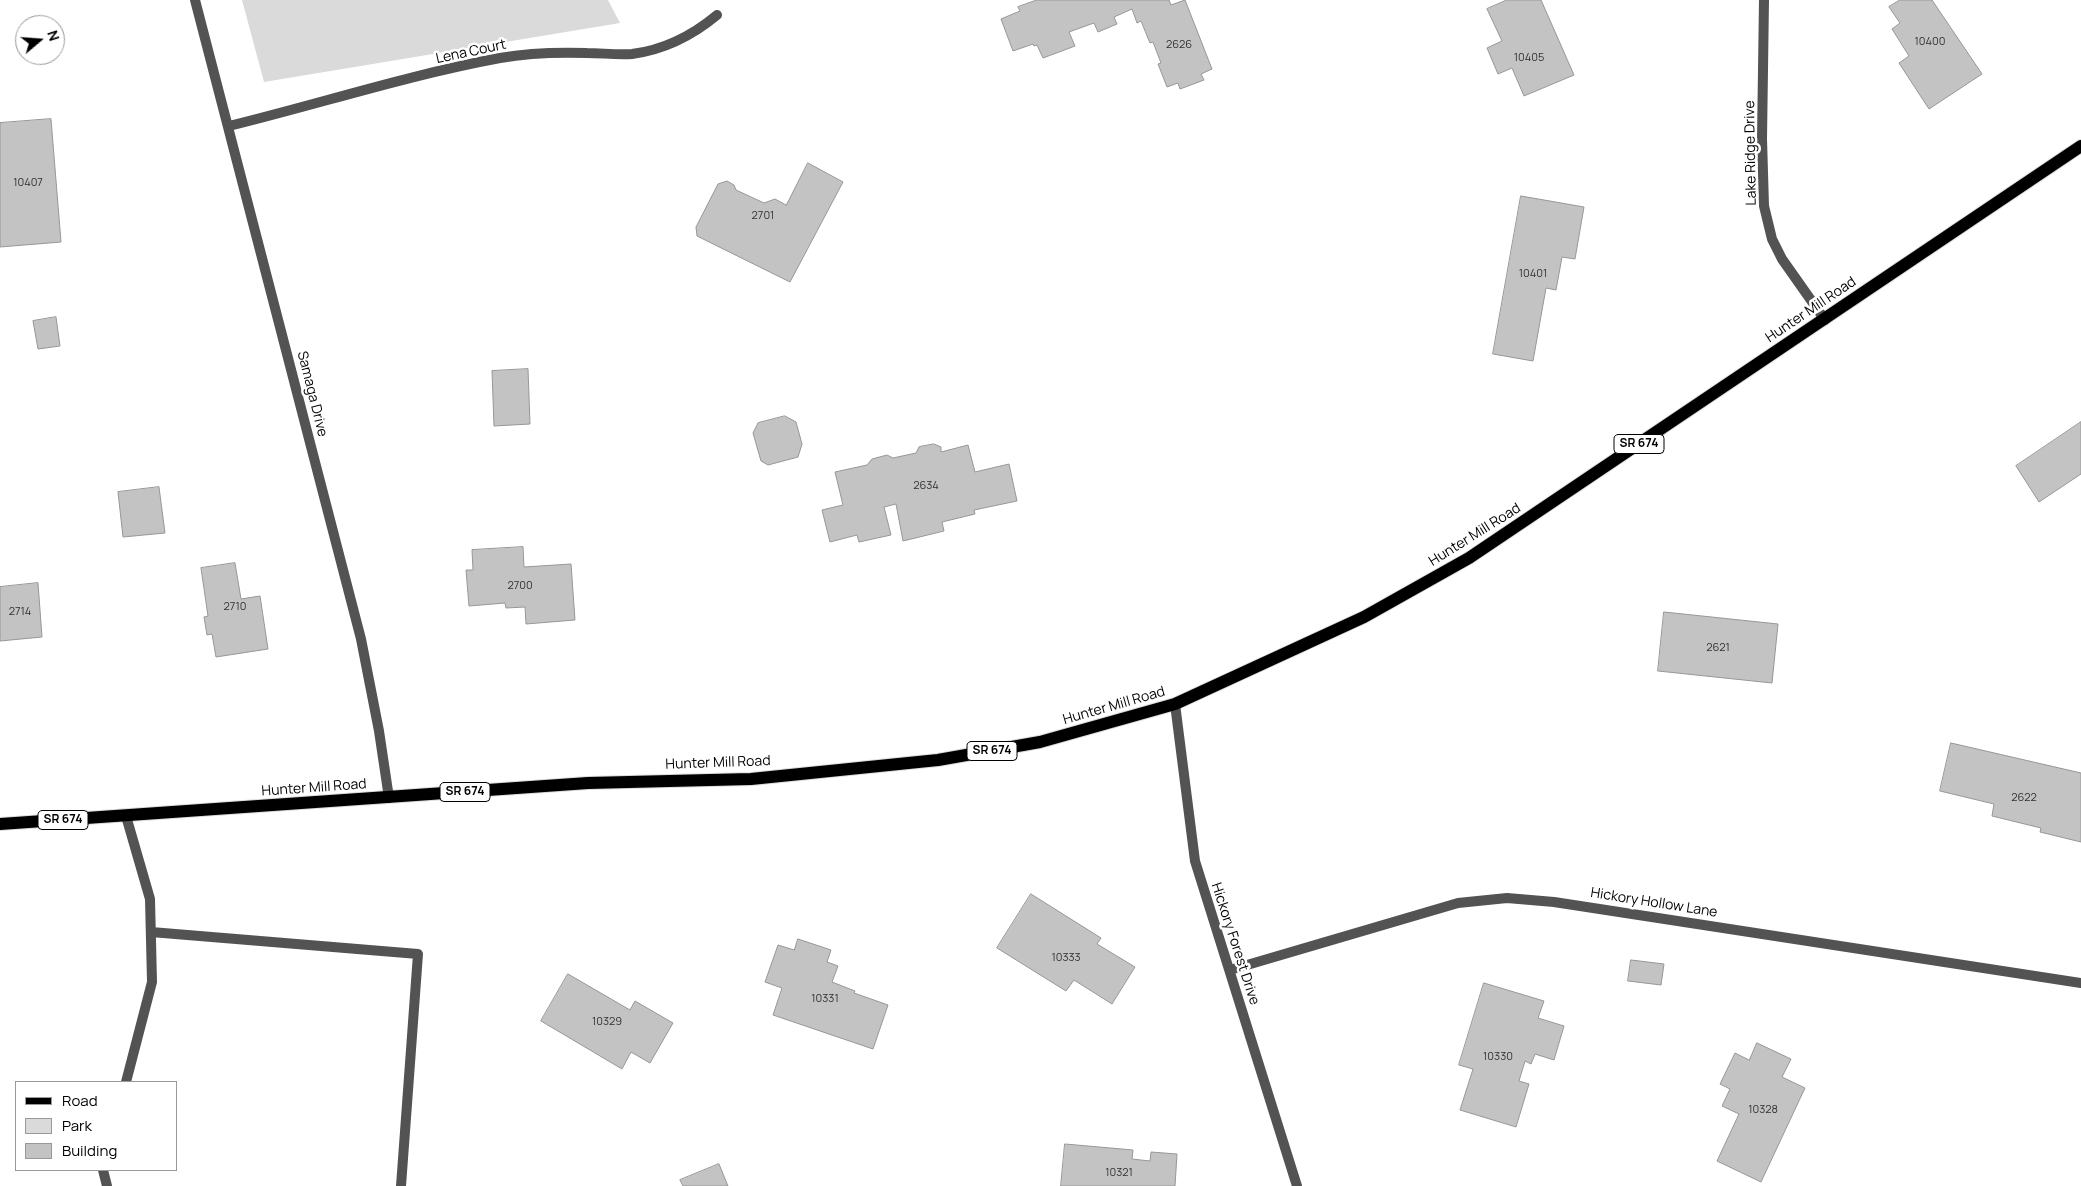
<!DOCTYPE html>
<style>
body{margin:0}
#map{position:relative;width:2081px;height:1186px;overflow:hidden;background:#fff;font-family:Manrope,sans-serif}
canvas{display:block}
.legend{position:absolute;left:15px;top:1081px;width:162px;height:90px;box-sizing:border-box;background:#fff;border:1px solid #999;margin:0;padding:6px 9px;list-style:none;font-size:15px;color:#000}
.legend li{display:flex;align-items:center;gap:10px;height:25px}
.legend b{width:25px;border:1px solid #999}
.north{position:absolute;left:15px;top:15px;width:50px;height:50px;box-sizing:border-box;background:#fff;border:1px solid #999;border-radius:50%;rotate:72deg;font-size:14px;font-weight:700;line-height:20px;text-align:center;color:#000}
.north::after{content:'';display:block;margin:auto;width:18px;height:22px;background:#000;clip-path:polygon(50% 0,100% 100%,50% 72%,0 100%)}
</style>
<div id="map">
<canvas width="2081" height="1186"></canvas>
<ul class="legend">
<li><b style="height:6px;background:#000"></b>Road</li>
<li><b style="height:14px;background:#dadada"></b>Park</li>
<li><b style="height:14px;background:#c3c3c3"></b>Building</li>
</ul>
<div class="north">N</div>
</div>
<script>
const g = document.querySelector('canvas').getContext('2d');
g.lineJoin = 'round';
function fill(path, color) { g.fillStyle = color; g.fill(path, 'evenodd'); }
function stroke(path, color, width, dash) { g.strokeStyle = color; g.lineWidth = width; g.lineCap = dash ? 'butt' : 'round'; g.setLineDash(dash || []); g.stroke(path); }
function label(font, color, halo, rows, align = 'center') {
  g.font = font + ' Manrope,sans-serif'; g.lineWidth = 5; g.setLineDash([]); g.textBaseline = 'middle'; g.strokeStyle = halo; g.fillStyle = color; for (const [text, x, y, turn = 0] of rows) {
    g.save(); g.translate(x, y); g.rotate((+turn || 0) * Math.PI / 180); g.textAlign = isNaN(turn) ? turn : align; if (halo) g.strokeText(text, 0, 0); g.fillText(text, 0, 0); g.restore();
  }
}
const green = new Path2D(`
 M242,0H608L620,23L264,82Z`);
const building = new Path2D(`
 M1037,0H1169L1171,5L1185,0L1212,69L1201,74L1204,80L1180,89L1178,83L1167,87L1158,64L1161,63L1153,42L1150,43L1141,21L1137,23L1132,9L1114,17L1117,24L1098,32L1094,23L1069,32L1075,46L1043,58L1037,45L1034,46L1033,44L1013,51L1001,19L1020,11L1018,7Z
 M1507,0H1541L1574,75L1524,96L1512,68L1498,74L1487,48L1502,41L1487,9Z
 M1900,0H1932L1982,74L1929,109L1899,63L1909,56L1892,29L1900,23L1889,7Z
 M51,119L61,242L0,247V123Z
 M808,163L843,182L790,282L697,236L696,227L718,184L727,181L734,185L736,190L764,203L775,199L786,205Z
 M1521,196L1584,207L1575,259L1562,257L1556,290L1546,288L1533,361L1493,354Z
 M56,317L60,346L38,349L33,321Z
 M528,369L530,424L494,426L492,371Z
 M785,416L796,422L802,444L798,457L768,465L761,461L753,433L758,423Z
 M2081,422V474L2039,502L2016,466Z
 M934,444L941,447V452L968,445L975,472L1009,464L1017,501L974,510L975,514L942,522L944,531L903,541L896,504L884,507L891,535L859,542L857,535L830,542L822,510L843,505L835,472L867,465L872,459L887,455L893,458L916,453L919,447Z
 M159,487L165,533L123,537L118,492Z
 M523,547L524,567L571,564L575,620L526,624L525,607L506,608L505,603L469,606L466,570H473L472,550Z
 M235,563L241,599L260,596L268,649L216,657L212,634L207,635L204,617L208,616L201,568Z
 M38,583L42,637L0,641V587Z
 M1664,612L1778,624L1772,683L1658,671Z
 M1951,743L2081,773V842L2040,832L2041,828L1992,816L1994,804L1940,791Z
 M1031,894L1101,938L1097,944L1135,967L1112,1004L1074,980L1066,991L997,948Z
 M798,939L831,950L827,962L838,966L832,982L855,991L854,993L888,1005L873,1049L773,1015L782,988L765,982L778,945L794,950Z
 M1631,960L1664,964L1661,985L1628,981Z
 M568,974L630,1010L635,1001L673,1023L650,1063L631,1052L622,1069L541,1021Z
 M1484,983L1544,1001L1538,1018L1564,1026L1554,1060L1535,1054L1531,1064L1525,1061L1519,1081L1529,1084L1516,1127L1460,1110L1473,1069L1459,1065Z
 M1757,1043L1791,1059L1782,1077L1805,1088L1761,1182L1717,1161L1739,1114L1722,1106L1730,1089L1720,1084L1735,1053L1749,1060Z
 M1065,1144L1133,1150L1132,1159L1150,1161L1151,1152L1177,1154L1175,1186H1061Z
 M719,1164L728,1186H683L680,1180Z`);
const service = new Path2D(`
 M126,816L150,899L152,982L126,1082
 M151,932L418,954L401,1186
 M103,1170L107,1186`);
const minor = new Path2D(`
 M195,0L361,639L379,731L389,798
 M1764,0L1762,139L1764,206L1772,239L1782,259L1825,320
 M229,126C319,104 408,75 500,58C528,53 558,52 587,53C601,53 617,55 632,54C663,50 693,35 717,15
 M1175,704L1195,861L1297,1186
 M1230,970L1458,903L1507,898L1554,902L2081,983`);
const primary = new Path2D(`
 M0,824L588,783L751,779L938,760L1040,742L1175,704L1364,617L1469,558L2081,146`);
const numberNames = [
 ["10400",1930,42],
 ["2626",1179,45],
 ["10405",1529,58],
 ["10407",28,183],
 ["2701",763,216],
 ["10401",1533,274],
 ["2634",926,486],
 ["2700",520,586],
 ["2710",235,607],
 ["2714",20,612],
 ["2621",1718,648],
 ["2622",2024,798],
 ["10333",1066,958],
 ["10331",825,999],
 ["10329",607,1022],
 ["10330",1498,1057],
 ["10328",1763,1110],
 ["10321",1119,1173]
];
const shields = [
 [1639,444,50],
 [992,751,50],
 [465,792,50],
 [63,820,50]
];
const shieldNames = [
 ["SR 674",1639,444],
 ["SR 674",992,751],
 ["SR 674",465,792],
 ["SR 674",63,820]
];
const streetNames = [
 ["Lena Court",471,52,-12],
 ["Lake Ridge Drive",1751,153,-91],
 ["Hunter Mill Road",1811,310,-34],
 ["Samaga Drive",312,394,76],
 ["Hunter Mill Road",1475,535,-32],
 ["Hunter Mill Road",1114,706,-16],
 ["Hunter Mill Road",718,763,-2],
 ["Hunter Mill Road",314,788,-4],
 ["Hickory Hollow Lane",1654,903,9],
 ["Hickory Forest Drive",1235,944,72]
];
fill(green, '#dadada');
fill(building, '#c3c3c3');
stroke(building, '#979797', 1);
stroke(primary, '#dbdbdb', 14);
stroke(service, '#535353', 10);
stroke(minor, '#535353', 10);
stroke(primary, '#000', 12);
label('11px', '#313131', null, numberNames);
for (const [x, y, w] of shields) { const box = new Path2D(); box.roundRect(x - w / 2, y - 9.5, w, 19, 4); g.fillStyle = '#fff'; g.fill(box); stroke(box, '#000', 1); }
label('bold 12px', '#000', null, shieldNames);
label('14px', '#000', '#fff', streetNames);
</script>
